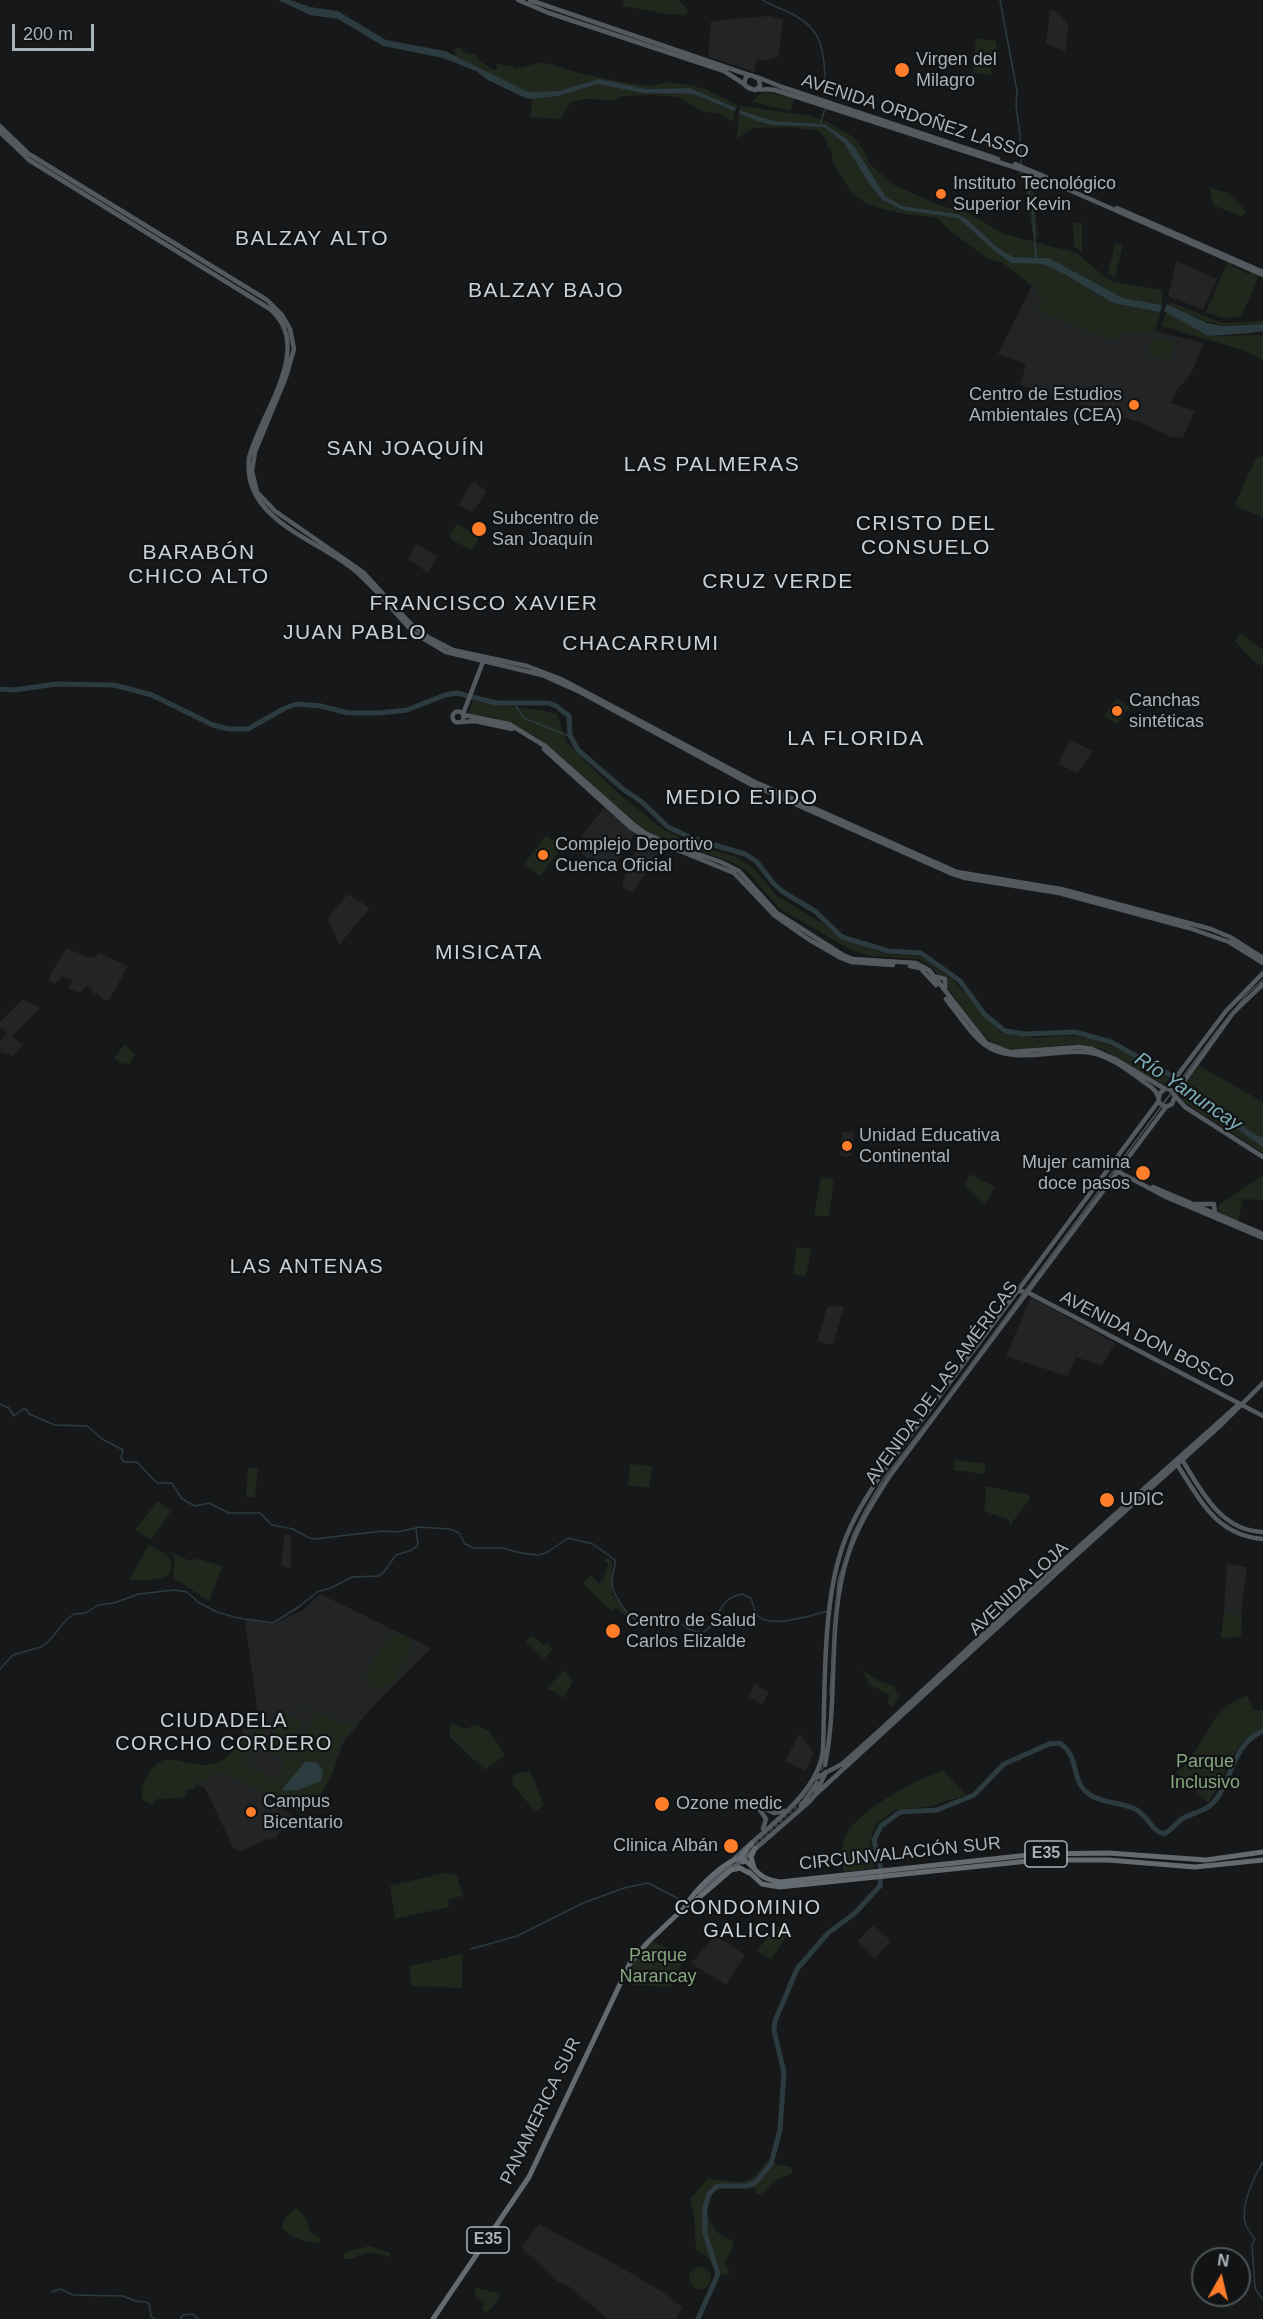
<!DOCTYPE html>
<meta charset="utf-8">
<style>
body{margin:0}
#map{position:relative;width:1263px;height:2319px;overflow:hidden;background:#171819;font-family:Arial,sans-serif}
canvas{display:block}
.north{position:absolute;left:1191px;top:2247px;width:60px;height:60px;box-sizing:border-box;background:#121314;border:2px solid #4e5356;border-radius:50%;rotate:8deg;font-size:16px;font-weight:700;line-height:24px;text-align:center;color:#a8b3ba}
.north::after{content:'';display:block;margin:auto;width:21px;height:27px;background:#ff7c29;clip-path:polygon(50% 0,100% 100%,50% 72%,0 100%)}
.scale{position:absolute;left:12px;top:24px;width:82px;height:27px;box-sizing:border-box;border:3px solid #a8b3ba;border-top:0;padding-left:8px;font-size:18px;line-height:21px;white-space:nowrap;color:#a8b3ba;-webkit-text-stroke:4px #121314;paint-order:stroke}
</style>
<div id="map">
<canvas width="1263" height="2319"></canvas>
<div class="north">N</div>
<div class="scale">200 m</div>
</div>
<script>
const g = document.querySelector('canvas').getContext('2d');
g.lineJoin = 'round';
function fill(path, color) { g.fillStyle = color; g.fill(path, 'evenodd'); }
function stroke(path, color, width, dash) { g.strokeStyle = color; g.lineWidth = width; g.lineCap = dash ? 'butt' : 'round'; g.setLineDash(dash || []); g.stroke(path); }
function label(font, color, halo, rows, align = 'center') {
  g.font = font + ' Arial,sans-serif'; g.lineWidth = 4.5; g.setLineDash([]); g.textBaseline = 'middle'; g.strokeStyle = halo; g.fillStyle = color; for (const [text, x, y, turn = 0] of rows) {
    g.save(); g.translate(x, y); g.rotate((+turn || 0) * Math.PI / 180); g.textAlign = isNaN(turn) ? turn : align; if (halo) g.strokeText(text, 0, 0); g.fillText(text, 0, 0); g.restore();
  }
}
const built = new Path2D(`
 M1050,10L1058,12L1069,26L1065,52L1046,43Z
 M770,16L783,20L778,57L768,60L756,59L755,72L708,57L711,21Z
 M1176,261L1217,279L1203,310L1168,296Z
 M1032,286L1160,312L1155,331L1204,343L1191,374L1177,390L1170,403L1195,411L1184,435L1181,438L1171,437L1142,423L1020,385L1026,364L998,354Z
 M474,481L487,492L472,512L458,505Z
 M416,544L438,556L428,573L408,559Z
 M1070,740L1093,751L1078,773L1058,764Z
 M604,808L635,833L610,873L605,869L603,870L573,847Z
 M651,844L660,848V852L633,892L628,891L622,887L625,875L635,859L631,857L637,850L646,853Z
 M348,894L370,908L339,945L328,918Z
 M67,948L87,957H94L99,953L128,966L109,1000H104L96,993L90,998L94,993L87,985L81,993L68,988L73,980L71,978L70,980L62,976L56,984L49,981L50,974Z
 M23,999L40,1008L12,1036L23,1045L13,1056L0,1052V1042L7,1033L0,1027V1022Z
 M842,1132L854,1133L852,1156H840Z
 M1031,1297L1115,1343L1102,1366L1076,1357L1067,1376L1006,1356Z
 M844,1306L833,1345L817,1341L827,1307Z
 M285,1534L291,1536V1569L281,1565Z
 M1227,1563L1247,1567L1241,1615L1224,1613Z
 M320,1594L431,1648L373,1706L343,1743L331,1777L313,1804L279,1796L234,1763L246,1718L258,1716L245,1621L249,1619L272,1625L303,1610Z
 M755,1683L769,1693L762,1705L749,1697Z
 M800,1733L814,1753L805,1771L785,1761Z
 M222,1772L262,1793L292,1816L276,1838L265,1840L242,1851L234,1849L205,1788L196,1784Z
 M873,1925L891,1941L875,1958L858,1941Z
 M716,1935L745,1955L726,1985L691,1963Z
 M539,2224L617,2265L664,2293L682,2307L676,2319H608L567,2285L558,2282L521,2247Z`);
const green = new Path2D(`
 M623,0H678L689,11L685,15L667,14L622,6Z
 M976,38L996,41L997,51L992,52L991,75L973,73Z
 M459,47L466,53L477,55L478,60L493,70L497,69V64L512,66L516,69L538,63H546L579,73L627,83L651,86L667,82L688,85L706,89L737,105L736,108L690,88L646,89L599,79L558,91L529,93L499,80L456,57L454,50Z
 M598,84L642,93L693,94L735,111L733,122L717,113L704,112L677,97L654,95L624,96L613,100L584,99L571,102L560,119L530,117L533,99L558,96Z
 M767,92L795,98L790,111L752,102L758,95Z
 M741,106L811,116L828,122L853,137L863,149L869,163L892,184L941,206L965,211L1004,234L1077,253L1106,278L1115,282L1162,290V305L1123,298L1055,261L1045,257H1013L997,247L967,219L957,214L903,206L886,197L856,149L848,140L825,124L773,121L739,110Z
 M739,113L757,121L772,125L824,127L844,143L869,183L882,201L902,210L958,218L996,252L1011,263L1042,264L1064,274L1113,303L1160,312L1155,331L1146,333L1121,334L1115,342L1037,311L1042,299L1032,286L1003,263L988,259L949,230L937,218C908,213 875,214 852,193C848,189 846,182 842,177C836,169 831,162 832,152L827,147V140L817,130L786,127L753,128L737,139Z
 M1017,171L1027,175L1033,187L1038,237L1033,235L1025,185Z
 M1209,187L1228,193L1246,211L1242,217L1213,205Z
 M1073,223H1082V252L1074,247Z
 M1115,244L1123,245L1115,277L1108,274Z
 M1228,261L1232,263V266L1248,274L1252,272L1259,276L1241,317L1222,318L1206,312Z
 M1170,302L1223,323L1263,321V324L1223,325L1207,322L1169,305Z
 M1167,311L1208,336L1263,335V360L1243,350L1161,326Z
 M1161,338L1173,340L1176,343L1170,358L1164,360L1147,354L1152,339Z
 M1263,456V517L1238,507L1235,504L1256,458Z
 M457,524L480,537L472,550L452,540L449,535Z
 M1240,633L1263,650V666L1253,661L1235,641Z
 M1117,698L1129,707L1117,725L1105,715Z
 M473,700C500,708 529,706 557,714L566,742L619,794L663,829L697,846L737,857L752,867L777,896L857,944L886,954L922,957L953,980L1001,1033L1036,1038L1064,1035L1088,1038L1116,1048L1170,1078L1167,1083L1162,1084L1103,1049L1072,1044L1017,1050L998,1046L985,1038L932,967L919,959L870,956L851,950L779,908L746,870L731,862L644,831L535,736L496,718L468,715Z
 M546,835L562,847L540,876L524,864Z
 M125,1044L135,1055L129,1064L120,1063L114,1058Z
 M1199,1066L1263,1102V1138L1251,1132L1186,1083Z
 M1181,1091L1263,1147V1153L1182,1101L1178,1094Z
 M970,1174L995,1187L984,1205L965,1186Z
 M1263,1175V1200L1243,1199L1238,1222L1216,1212L1220,1204Z
 M821,1177L834,1179L829,1216H814Z
 M797,1247L811,1249L806,1276L793,1274Z
 M955,1460L986,1464L984,1474L953,1470Z
 M630,1464L653,1466L649,1488L628,1485Z
 M248,1468L258,1469L255,1497H246Z
 M986,1486L1029,1495L1030,1499L1010,1525L1008,1519L983,1511L985,1508Z
 M158,1501L171,1511L151,1540L135,1530Z
 M149,1545C160,1551 176,1556 170,1571C168,1576 168,1576 163,1578C153,1581 140,1579 129,1580Z
 M169,1552L193,1562L195,1558L222,1566L209,1601L173,1578L175,1558Z
 M607,1558L612,1562V1595L632,1617L630,1619L616,1608L611,1611L583,1583L591,1575L599,1584L604,1579L608,1564L604,1561Z
 M1224,1613L1242,1615L1241,1637L1221,1638Z
 M393,1635C420,1632 410,1656 401,1669C393,1681 378,1701 366,1680L367,1668L388,1638Z
 M532,1635L544,1646L547,1643L553,1649L544,1659L526,1642Z
 M862,1669L879,1681L896,1687V1693L900,1696L892,1707L887,1703L890,1695L869,1684Z
 M564,1670L573,1681L564,1698L547,1688Z
 M1247,1695L1253,1710H1263V1729C1231,1740 1226,1777 1208,1803L1176,1772L1188,1763L1216,1717L1228,1705Z
 M300,1708L338,1720L337,1725L359,1720L340,1741L331,1777L320,1795L301,1812L222,1772L197,1783L194,1789L185,1790L187,1796L180,1798L157,1799L152,1805L143,1800C140,1790 142,1786 146,1778C166,1741 186,1773 216,1763C230,1759 247,1736 258,1725L268,1728L246,1762L271,1780C288,1770 282,1761 291,1747C301,1735 310,1734 313,1715L299,1710Z
 M285,1713L303,1723L283,1759L265,1748Z
 M450,1722L465,1729L475,1725L489,1731L505,1755L485,1770L450,1737Z
 M943,1770L966,1795L927,1807L895,1810L876,1824L870,1841L875,1868L844,1872C841,1859 840,1847 846,1835C860,1808 915,1781 943,1770Z
 M530,1771L544,1806L535,1811L512,1784L513,1775Z
 M443,1873L457,1875L463,1896L448,1899L449,1907L395,1919L390,1886Z
 M776,1925L788,1934L771,1960L757,1951Z
 M652,1941L686,1958L678,1970L671,1987L633,1985L634,1977L627,1974L636,1959Z
 M462,1954V1988L411,1986L410,1966Z
 M771,2158L773,2163L791,2167L793,2173L775,2181L761,2195L756,2193V2188C739,2190 726,2183 711,2188C700,2207 709,2234 732,2240L734,2245L725,2262L730,2273L722,2275L705,2254L697,2251L695,2241V2224L690,2199L708,2179C722,2178 738,2185 751,2179C759,2175 760,2165 771,2158Z
 M297,2208L305,2217L311,2233L319,2238L321,2242C307,2244 292,2238 282,2228L285,2218Z
 M370,2246L391,2253L390,2257L369,2252L351,2259H343L345,2252Z
 M689 2278a11 11 0 1 1 22 0a11 11 0 1 1-22 0Z
 M477,2288L499,2293L500,2297L489,2311L484,2312L482,2308L485,2304L475,2295V2290Z`);
const water = new Path2D(`
 M278,0H290L310,7L338,11L386,40L445,51L528,92L558,91L599,79L646,89L690,88L736,108L735,111L693,94L642,93L598,84L558,96L533,99L525,98L488,80L476,71L443,58L383,46L338,19L310,15Z
 M739,110L773,121L825,124L848,140L856,149L886,197L903,206L957,214L967,219L997,247L1013,257L1049,258L1123,298L1162,305L1160,312L1113,303L1064,274L1042,264L1011,263L996,252L958,218L902,210L882,200L869,183L844,143L824,127L772,125L757,121L739,113Z
 M1167,304L1207,323L1223,326L1263,324V331L1252,333L1208,336L1164,311Z
 M1186,1083L1251,1132L1263,1138V1147L1181,1091Z
 M305,1762H315C322,1766 325,1773 321,1781L298,1790L284,1791L283,1788Z`);
const stream = new Path2D(`
 M762,0C771,6 785,9 796,16C830,35 822,64 827,96
 M1000,0L1017,91L1016,107L1020,134L1021,165
 M821,122L825,109
 M1021,172L1032,200L1036,258
 M515,704L524,718L571,737
 M0,1404L9,1408L14,1416L23,1409H26L29,1414L55,1425L87,1426L102,1439L123,1450L121,1458L124,1462H137L157,1483H172L182,1499L195,1506L209,1503L229,1513H260L272,1525L293,1529L307,1537L314,1539L383,1531L397,1532L420,1527L450,1529L459,1533L465,1544L474,1548H502L521,1553L538,1555L546,1553L568,1538L593,1544L615,1560C616,1568 611,1575 612,1583C612,1594 630,1621 642,1622C652,1623 664,1618 675,1619L688,1629L702,1633C721,1623 715,1599 742,1594L751,1598C753,1603 754,1612 758,1616C770,1629 813,1615 828,1611
 M0,1669L13,1655L41,1647L49,1641L67,1619L74,1614L86,1613L98,1605L114,1603L139,1594L174,1590L187,1592L198,1602L217,1612L238,1618L273,1623L300,1606L317,1592L333,1587L352,1577L378,1576L383,1573L396,1555L412,1550L418,1545L416,1529
 M471,1949L517,1936L583,1903L624,1888L648,1883L679,1899
 M1263,2162C1254,2177 1241,2204 1245,2222C1246,2228 1251,2234 1255,2239L1252,2245L1255,2288L1263,2300
 M52,2292L60,2289L73,2295L123,2296L135,2301L146,2302L149,2304L151,2316L155,2319
 M180,2319L183,2315L193,2314L199,2319`);
const river = new Path2D(`
 M0,689L14,690L57,684L114,685L152,695L213,725L228,729H248L285,708L297,704L321,706L348,713H379L407,710L445,695L457,693L496,703H549L556,706L569,716L570,735L578,750L623,789L642,802L668,827L694,839L745,854L757,862L774,884L783,892L815,911L842,937L888,951L921,953L960,981L985,1015L1005,1031L1025,1034L1075,1032L1111,1042L1174,1077L1183,1087
 M698,2319L718,2274L705,2233V2208L709,2194L716,2187L721,2186H747L756,2182L771,2164L780,2130L784,2072L774,2031L775,2021L797,1969L828,1933L855,1913L880,1886L881,1869L874,1840L881,1826L900,1812L937,1810L974,1795L1004,1764L1049,1744L1060,1743C1077,1756 1072,1768 1080,1784C1090,1803 1115,1801 1133,1808C1147,1813 1150,1830 1164,1834C1171,1831 1175,1824 1182,1819C1194,1812 1209,1811 1217,1798C1233,1775 1234,1743 1263,1731`);
const majorTunnel = new Path2D(`
 M803,1798L813,1785L823,1765
 M731,1866L805,1798`);
const major = new Path2D(`
 M518,0L549,13L724,71L744,84
 M530,0L749,75
 M757,77L782,87L998,159
 M755,90L760,86L759,79L751,75L746,77L744,84C752,94 764,87 775,90L1026,171L1263,275
 M0,126L29,154L267,300L282,315L290,329L294,349L286,377L255,452L252,471L257,492L275,511L363,572L409,622L428,637L453,650L527,666L561,679L753,781L957,872L1061,889L1211,929L1230,937L1263,958
 M0,132L29,160L270,309C315,347 261,412 249,458C242,519 314,538 353,569C376,588 394,612 414,633L446,652L542,675L580,692L750,784L950,873L965,878L1059,893L1189,928L1229,942L1263,963
 M1015,164L1046,177
 M1117,208L1263,272
 M452.5 717a5.5 5.5 0 1 1 11 0a5.5 5.5 0 1 1-11 0Z
 M463,714L484,659
 M464,715L509,724L545,746L633,824L645,833L667,843L721,862L739,871L777,913L843,955L853,959L916,963L929,970L986,1043L1010,1052L1079,1047L1092,1049L1115,1059L1165,1089
 M462,722L475,721L512,729
 M544,749L630,827L643,836L734,873L775,916L808,939L841,958L851,962L893,965
 M910,966L920,968L936,985
 M933,976L945,979V990
 M946,999C981,1044 984,1060 1046,1054C1061,1053 1077,1050 1092,1053C1113,1057 1134,1075 1151,1087L1156,1092L1158,1097
 M1166,1088L1172,1091L1175,1096L1172,1104L1166,1107L1158,1102L1160,1093L1171,1084L1226,1011L1263,973
 M1175,1094L1233,1013L1263,984
 M1175,1096L1185,1107L1263,1157
 M1117,1171L1166,1197L1263,1238
 M1153,1187L1263,1234
 M1195,1204H1214L1215,1214
 M1019,1291L1027,1292L1263,1416
 M1181,1458C1201,1490 1220,1531 1263,1532
 M1176,1463C1200,1499 1215,1535 1263,1539
 M825,1765C839,1696 826,1623 848,1555C857,1527 873,1502 889,1477L1166,1107
 M816,1778L842,1764L878,1732L1045,1577L1238,1405
 M815,1795L1074,1557L1221,1425L1263,1383
 M801,1806L817,1783
 M765,1809L774,1813L784,1811
 M760,1810L766,1819L763,1829
 M733,1860C763,1830 819,1794 823,1750C825,1691 823,1613 839,1558C847,1528 863,1502 880,1476L1158,1102
 M731,1870L809,1802L815,1795L826,1772
 M698,1892L730,1865`);
const highway = new Path2D(`
 M743,1862L742,1855L752,1843
 M754,1868L751,1857L755,1848
 M749,1872L762,1884L780,1887L1038,1860H1108L1195,1867L1263,1860
 M685,1907C693,1892 723,1862 740,1858C757,1865 753,1878 780,1882L1038,1854L1108,1853L1206,1860L1263,1852
 M433,2319L529,2177L630,1963L648,1942L685,1907L696,1900L731,1870L740,1868L749,1873`);
const tram = new Path2D(`
 M830,1694L838,1581L853,1534L865,1510L884,1478L940,1406L1217,1031L1248,993L1263,980`);
const markers = [
 [902,70,8,"#ff7c29"],
 [941,194,6,"#ff7c29"],
 [1134,405,6,"#ff7c29"],
 [479,529,8,"#ff7c29"],
 [1117,711,6,"#ff7c29"],
 [543,855,6,"#ff7c29"],
 [847,1146,6,"#ff7c29"],
 [1143,1173,8,"#ff7c29"],
 [1107,1500,8,"#ff7c29"],
 [613,1631,8,"#ff7c29"],
 [662,1804,8,"#ff7c29"],
 [251,1812,6,"#ff7c29"],
 [731,1846,8,"#ff7c29"]
];
const shields = [
 [1046,1854,42],
 [488,2240,42]
];
const shieldNames = [
 ["E35",1046,1854],
 ["E35",488,2240]
];
const poiNames = [
 ["Virgen del",916,60],
 ["Milagro",916,81],
 ["Instituto Tecnológico",953,184],
 ["Superior Kevin",953,205],
 ["Centro de Estudios",1122,395,"right"],
 ["Ambientales (CEA)",1122,416,"right"],
 ["Subcentro de",492,519],
 ["San Joaquín",492,540],
 ["Canchas",1129,701],
 ["sintéticas",1129,722],
 ["Complejo Deportivo",555,845],
 ["Cuenca Oficial",555,866],
 ["Unidad Educativa",859,1136],
 ["Continental",859,1157],
 ["Mujer camina",1130,1163,"right"],
 ["doce pasos",1130,1184,"right"],
 ["UDIC",1120,1500],
 ["Centro de Salud",626,1621],
 ["Carlos Elizalde",626,1642],
 ["Campus",263,1802],
 ["Bicentario",263,1823],
 ["Ozone medic",676,1804],
 ["Clinica Albán",718,1846,"right"]
];
const streetNames = [
 ["AVENIDA ORDOÑEZ LASSO",915,117,18],
 ["AVENIDA DON BOSCO",1147,1340,27],
 ["AVENIDA DE LAS AMÉRICAS",942,1383,-54],
 ["AVENIDA LOJA",1019,1589,-43],
 ["CIRCUNVALACIÓN SUR",900,1854,-6],
 ["PANAMERICA SUR",541,2111,-64]
];
const parkNames = [
 ["Parque",1205,1762],
 ["Inclusivo",1205,1783],
 ["Parque",658,1956],
 ["Narancay",658,1977]
];
const waterNames = [
 ["Río Yanuncay",1188,1092,34]
];
const neighbourhoodNames = [
 ["LAS ANTENAS",307,1267],
 ["CIUDADELA",224,1721],
 ["CORCHO CORDERO",224,1744],
 ["CONDOMINIO",748,1908],
 ["GALICIA",748,1931]
];
const quarterNames = [
 ["BALZAY ALTO",312,239],
 ["BALZAY BAJO",546,291],
 ["SAN JOAQUÍN",406,449],
 ["LAS PALMERAS",712,465],
 ["CRISTO DEL",926,524],
 ["CONSUELO",926,548],
 ["BARABÓN",199,553],
 ["CHICO ALTO",199,577],
 ["CRUZ VERDE",778,582],
 ["FRANCISCO XAVIER",484,604],
 ["JUAN PABLO",355,633],
 ["CHACARRUMI",641,644],
 ["LA FLORIDA",856,739],
 ["MEDIO EJIDO",742,798],
 ["MISICATA",489,953]
];
fill(built, '#232426');
fill(green, '#20281e');
fill(water, '#2c3b3f');
stroke(stream, '#2c3b3f', 1.5);
stroke(river, '#2c3b3f', 5);
stroke(majorTunnel, '#343739', 4.5, [4.5, 2]);
stroke(major, '#53595e', 4.5);
stroke(highway, '#636a70', 5);
stroke(tram, '#4a4f54', 1.5);
for (const [x, y, r, color] of markers) { const dot = new Path2D(); dot.arc(x, y, r, 0, 2 * Math.PI); g.fillStyle = color; g.fill(dot); stroke(dot, '#121314', 2); }
for (const [x, y, w] of shields) { const box = new Path2D(); box.roundRect(x - w / 2, y - 13, w, 26, 4.5); g.fillStyle = '#121314'; g.fill(box); stroke(box, '#a8b3ba', 1.5); }
label('bold 16px', '#a8b3ba', null, shieldNames);
label('18px', '#a8b3ba', '#121314', poiNames, 'left');
label('18px', '#a8b3ba', '#121314', streetNames);
label('18px', '#86a77e', '#121314', parkNames);
label('italic 20px', '#7cadb8', '#121314', waterNames);
g.letterSpacing = '1.5px';
label('20px', '#c9d0d6', '#121314', neighbourhoodNames);
g.letterSpacing = '0px';
g.letterSpacing = '1.5px';
label('21px', '#c9d0d6', '#121314', quarterNames);
g.letterSpacing = '0px';
</script>
